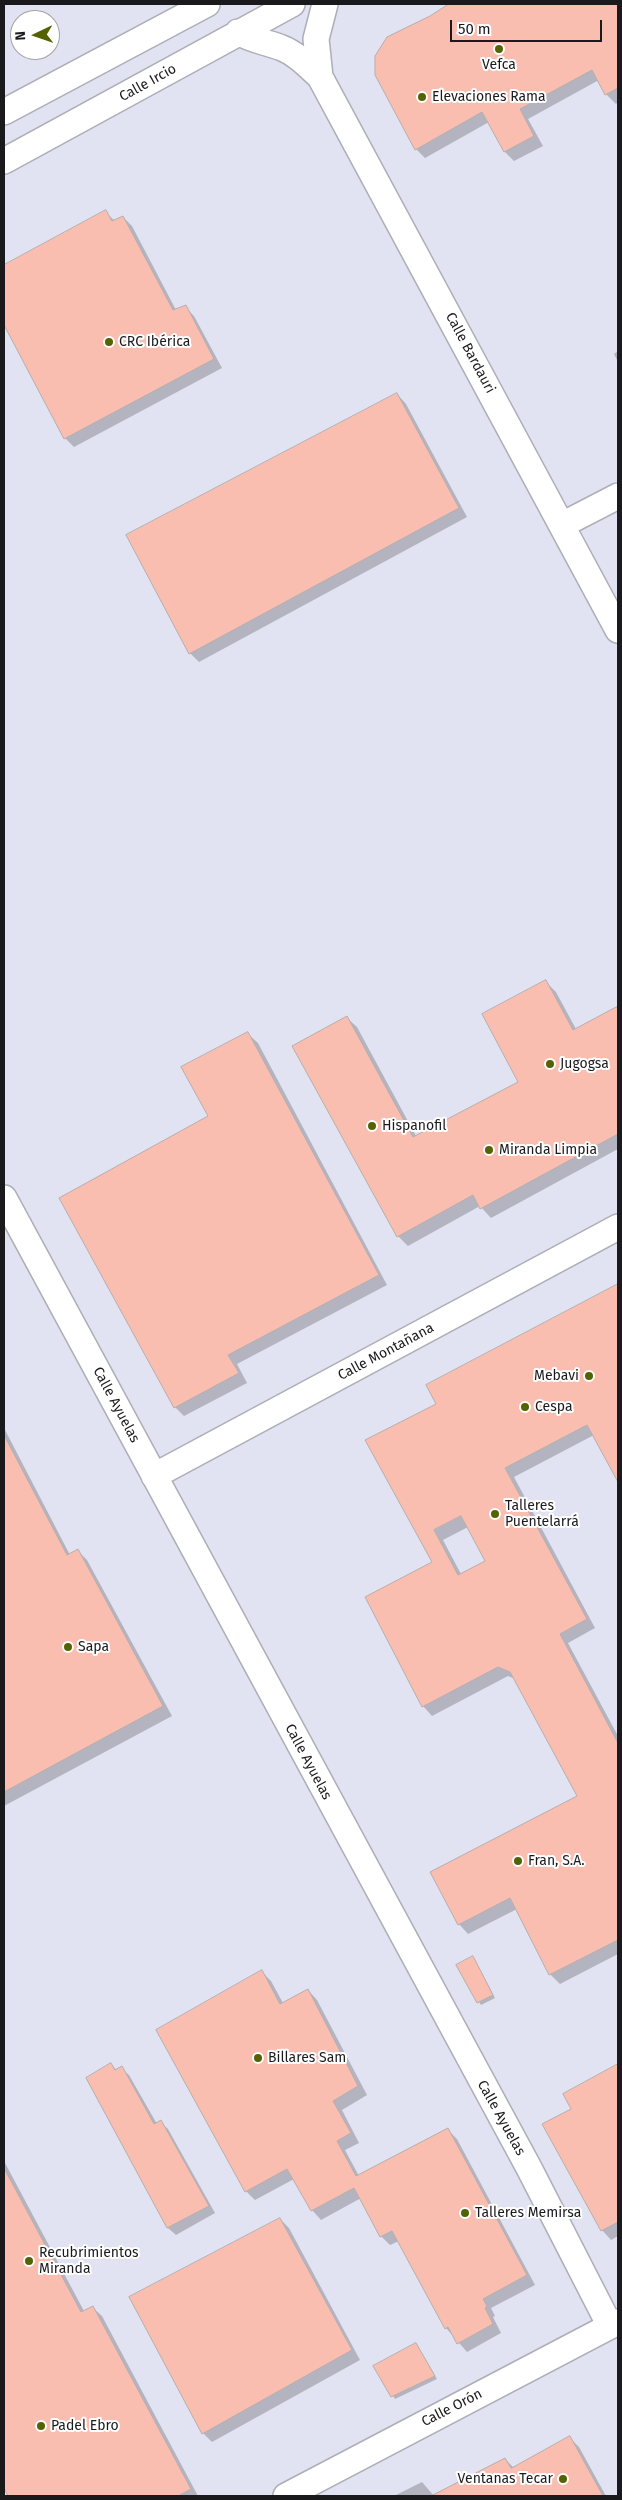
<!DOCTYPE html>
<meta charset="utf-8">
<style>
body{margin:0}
#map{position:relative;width:622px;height:2500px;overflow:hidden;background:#eeeef7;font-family:"Fira Sans",sans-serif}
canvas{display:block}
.frame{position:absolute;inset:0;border:5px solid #1a1a1d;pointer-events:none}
.north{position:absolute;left:10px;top:10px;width:50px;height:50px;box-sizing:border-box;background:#fff;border:1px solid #a3a3a5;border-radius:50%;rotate:267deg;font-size:14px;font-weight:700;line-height:20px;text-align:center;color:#1a1a1d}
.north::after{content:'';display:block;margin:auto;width:18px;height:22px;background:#556202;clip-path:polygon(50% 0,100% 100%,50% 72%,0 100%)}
.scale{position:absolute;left:450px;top:20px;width:152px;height:22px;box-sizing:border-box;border:2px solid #1a1a1d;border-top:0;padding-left:6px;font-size:15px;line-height:18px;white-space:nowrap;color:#1a1a1d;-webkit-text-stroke:4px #fff;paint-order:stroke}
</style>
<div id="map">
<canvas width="622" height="2500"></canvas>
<div class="frame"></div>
<div class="north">N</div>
<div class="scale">50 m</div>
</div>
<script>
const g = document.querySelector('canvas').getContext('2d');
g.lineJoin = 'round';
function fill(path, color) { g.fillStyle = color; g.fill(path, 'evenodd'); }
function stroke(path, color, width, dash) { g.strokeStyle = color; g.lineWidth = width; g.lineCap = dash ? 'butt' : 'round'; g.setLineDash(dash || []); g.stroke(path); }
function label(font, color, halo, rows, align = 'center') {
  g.font = font + ' "Fira Sans",sans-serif'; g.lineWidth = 4; g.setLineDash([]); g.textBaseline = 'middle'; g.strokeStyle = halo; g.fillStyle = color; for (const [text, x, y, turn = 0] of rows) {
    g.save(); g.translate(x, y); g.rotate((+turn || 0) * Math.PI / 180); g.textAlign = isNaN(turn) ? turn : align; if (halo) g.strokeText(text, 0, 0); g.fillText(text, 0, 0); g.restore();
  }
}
const built = new Path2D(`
 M4,4H618V2496H4ZM20,20H50V50H20Z`);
const shadow = new Path2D(`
 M454,4H618V102L616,104L606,94L599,80L528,119L543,146L514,161L505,152L489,122L425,158L416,149L431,17Z
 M105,212L115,221L123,217L132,226L176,310L185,307L194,316L222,368L74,447L65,438L4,322V266Z
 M618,351V362L614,354Z
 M397,394L406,404L467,517L199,662L190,653Z
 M546,982L556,992L576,1029L618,1007V1149L491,1218L480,1206L408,1246L398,1236L347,1018L357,1027L416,1136L520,1082Z
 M248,1034L258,1043L387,1285L237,1364L247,1383L184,1416L175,1407Z
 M616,1287L618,1289V1480L594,1435L514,1477L595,1628L568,1643L618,1736V1954L560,1984L550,1974L517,1909L468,1934L459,1924L579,1796L515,1679L508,1676L432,1716L423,1706L433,1562L367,1441L438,1404ZM468,1527L487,1561L461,1574L443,1540Z
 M4,1428L70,1555L78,1551L87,1560L172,1716L4,1806Z
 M475,1960L495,1998L481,2005L458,1965Z
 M262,1972L271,1981L283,2003L308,1990L317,2000L367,2095L342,2110L359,2143L345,2150L359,2176L447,2129L457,2139L535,2285L491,2308L495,2316L493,2317L501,2333L467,2352L446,2328L399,2241L390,2245L381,2236L361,2198L321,2220L312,2210L294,2179L255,2200L246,2191Z
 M111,2065L117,2070L121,2068L129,2075L157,2124L160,2122L168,2129L215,2213L176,2235L168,2228L88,2079Z
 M617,2067L618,2236L611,2240L602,2230L573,2109Z
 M4,2161L84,2311L92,2307L102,2316L198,2496H10L4,2485Z
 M280,2219L289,2228L360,2360L212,2442L203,2433Z
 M418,2347L437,2379L395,2399L375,2366Z
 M570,2438L579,2447L606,2496H394L422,2482L434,2496L505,2459L514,2468Z`);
const building = new Path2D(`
 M449,4H618V88L605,95L592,70L520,109L534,136L504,152L482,112L415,150L375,75V56L387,37L430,16Z
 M106,210L112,221L123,216L173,310L186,305L214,359L64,439L4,325V265Z
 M397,393L459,508L189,654L126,535Z
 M546,980L573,1030L618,1006V1134L480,1209L473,1195L397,1237L292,1046L347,1016L413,1137L518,1082L482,1014Z
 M248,1032L379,1275L228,1355L239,1373L174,1408L59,1198L208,1116L181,1067Z
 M618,1284V1482L587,1425L505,1468L587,1619L560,1634L618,1743V1940L549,1975L510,1898L458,1925L430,1872L577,1796L510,1672L498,1667L422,1707L365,1597L432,1562L365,1440L436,1404L426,1385ZM461,1516L485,1561L458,1575L434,1530Z
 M4,1435L67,1555L78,1549L163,1706L4,1792Z
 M473,1956L493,1995L477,2003L456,1965Z
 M262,1970L280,2004L308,1989L358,2086L333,2101L351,2133L337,2141L356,2176L448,2128L527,2275L483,2299L487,2306L485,2308L493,2324L457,2344L448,2327L445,2329L392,2231L380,2237L354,2188L311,2211L287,2169L245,2192L156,2030Z
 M111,2063L115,2070L122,2066L154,2124L161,2120L209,2206L167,2228L86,2078Z
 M618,2064V2222L601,2231L542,2124L571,2109L563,2094Z
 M4,2168L81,2312L93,2306L191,2489L178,2496H8L4,2488Z
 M280,2218L352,2350L202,2434L129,2297Z
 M416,2343L435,2376L391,2397L373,2366Z
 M570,2436L603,2496H431L505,2458L511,2468Z`);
const minor = new Path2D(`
 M238,32C253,41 267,42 282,48C297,54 308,66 320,77L618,630
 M320,77L316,39L325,4
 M4,112L207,4
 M4,161L292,4
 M562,525L618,496
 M4,1198L529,2168L610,2326
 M154,1476L618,1227
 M286,2496L618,2322`);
const markers = [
 [499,49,5,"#556202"],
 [422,97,5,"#556202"],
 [109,342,5,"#556202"],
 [550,1064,5,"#556202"],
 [372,1126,5,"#556202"],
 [489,1150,5,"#556202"],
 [589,1376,5,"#556202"],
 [525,1407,5,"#556202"],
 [495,1514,5,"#556202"],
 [68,1647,5,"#556202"],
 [518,1861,5,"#556202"],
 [258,2058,5,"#556202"],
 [465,2213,5,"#556202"],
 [29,2261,5,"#556202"],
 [41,2426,5,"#556202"],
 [563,2479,5,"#556202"]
];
const poiNames = [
 ["Vefca",499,65,"center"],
 ["Elevaciones Rama",432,97],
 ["CRC Ibérica",119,342],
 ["Jugogsa",560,1064],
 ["Hispanofil",382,1126],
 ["Miranda Limpia",499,1150],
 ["Mebavi",579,1376,"right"],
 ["Cespa",535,1407],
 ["Talleres",505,1506],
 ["Puentelarrá",505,1522],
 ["Sapa",78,1647],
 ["Fran, S.A.",528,1861],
 ["Billares Sam",268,2058],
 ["Talleres Memirsa",475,2213],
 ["Recubrimientos",39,2253],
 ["Miranda",39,2269],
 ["Padel Ebro",51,2426],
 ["Ventanas Tecar",553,2479,"right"]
];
const streetNames = [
 ["Calle Ircio",148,83,-29],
 ["Calle Bardauri",470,353,62],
 ["Calle Montañana",386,1352,-28],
 ["Calle Ayuelas",116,1405,62],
 ["Calle Ayuelas",308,1762,62],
 ["Calle Ayuelas",501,2118,61],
 ["Calle Orón",452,2408,-27]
];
fill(built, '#e1e2f2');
fill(shadow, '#0003');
fill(building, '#fabeb1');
stroke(building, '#b8aeac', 1);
stroke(minor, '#aeaeb7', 28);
stroke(minor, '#fff', 25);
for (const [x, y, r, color] of markers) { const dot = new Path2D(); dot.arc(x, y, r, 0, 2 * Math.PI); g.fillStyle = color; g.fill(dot); stroke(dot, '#fff', 2); }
label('14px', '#1a1a1d', '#fff', poiNames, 'left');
label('14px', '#1a1a1d', '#fff', streetNames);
</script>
